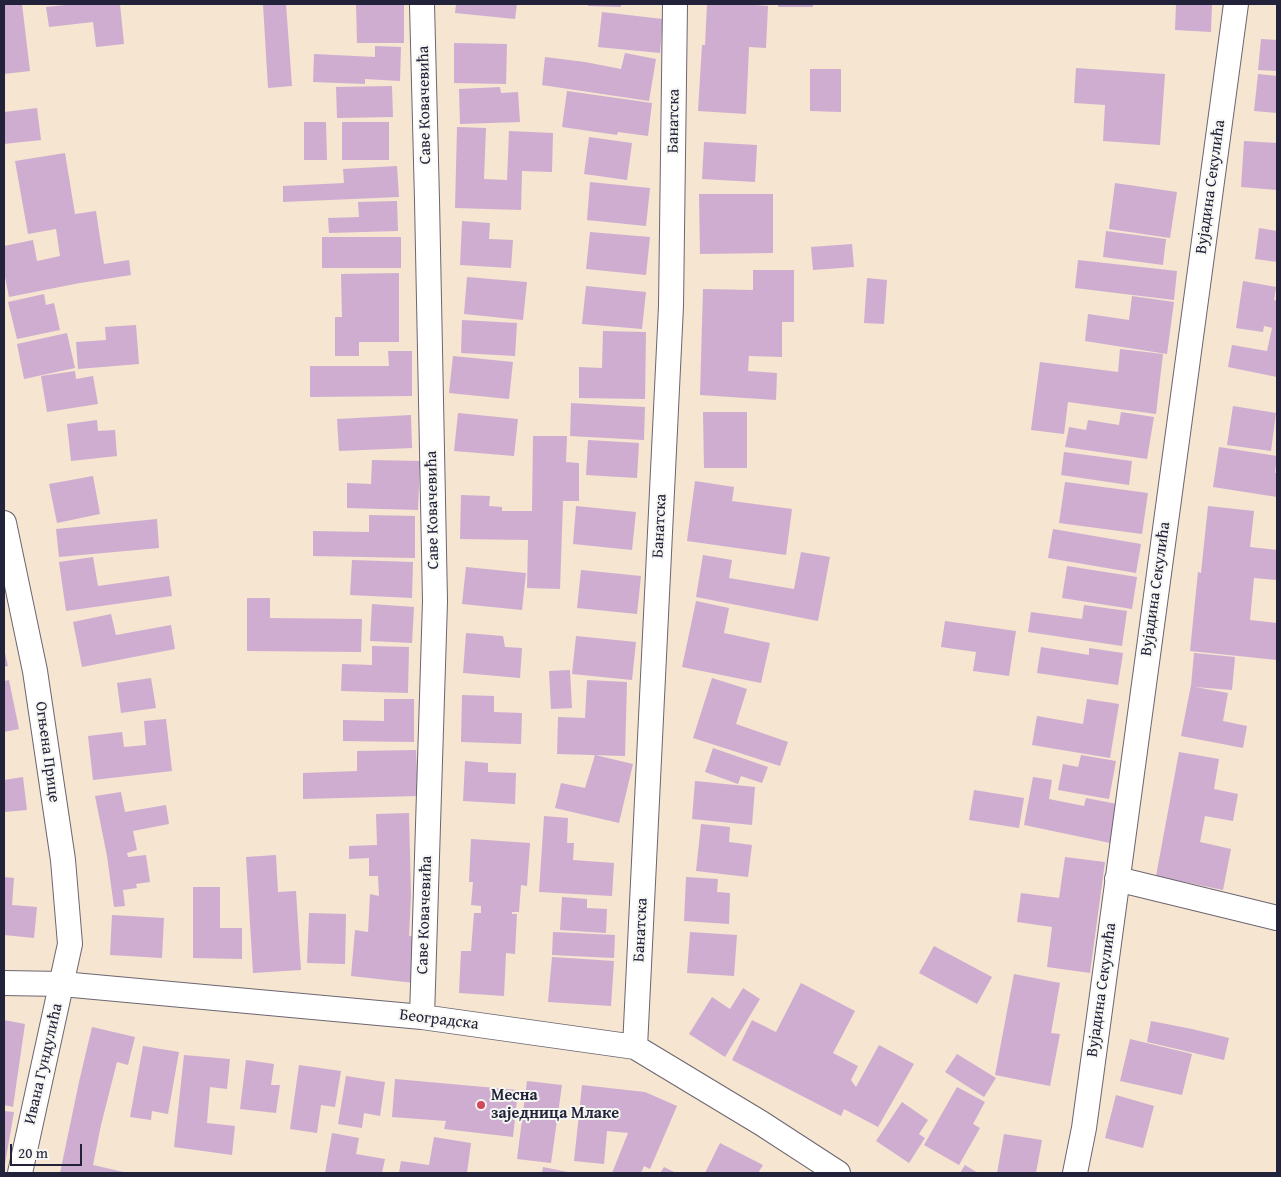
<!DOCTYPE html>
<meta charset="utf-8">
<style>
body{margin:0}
#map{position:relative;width:1281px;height:1177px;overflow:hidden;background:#f5e5d1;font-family:"Gentium Book Plus",serif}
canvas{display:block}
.frame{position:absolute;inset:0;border:5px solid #22223b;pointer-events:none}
.scale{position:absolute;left:10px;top:1144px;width:72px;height:22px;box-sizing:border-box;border:2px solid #22223b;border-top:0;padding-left:6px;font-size:15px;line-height:18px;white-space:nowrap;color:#22223b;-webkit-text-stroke:4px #f6f6f2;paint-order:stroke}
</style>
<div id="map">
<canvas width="1281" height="1177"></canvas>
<div class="frame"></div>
<div class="scale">20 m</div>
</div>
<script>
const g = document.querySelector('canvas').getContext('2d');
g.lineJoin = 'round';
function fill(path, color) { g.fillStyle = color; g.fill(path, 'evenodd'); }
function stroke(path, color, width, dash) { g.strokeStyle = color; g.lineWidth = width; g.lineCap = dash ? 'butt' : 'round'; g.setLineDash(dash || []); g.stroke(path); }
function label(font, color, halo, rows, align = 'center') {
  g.font = font + ' "Gentium Book Plus",serif'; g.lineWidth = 4; g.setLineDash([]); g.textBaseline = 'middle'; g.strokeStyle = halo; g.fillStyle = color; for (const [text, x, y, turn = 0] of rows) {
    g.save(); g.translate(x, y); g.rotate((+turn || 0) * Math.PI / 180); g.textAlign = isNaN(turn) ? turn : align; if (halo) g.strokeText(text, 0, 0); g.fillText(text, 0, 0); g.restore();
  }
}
const building = new Path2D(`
 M4,4H22L30,71L4,74Z
 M74,4H120L124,44L96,47L93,22L49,27L46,7Z
 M263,4H286L292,86L268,88Z
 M356,4H404V43H357Z
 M456,4H517L515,19L455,13Z
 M588,4H621V7L588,6Z
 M707,4H744L768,6L766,48L749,47L746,114L698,111L702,45H705Z
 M778,4H813V7H778Z
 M1176,4H1212L1211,32L1175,30Z
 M602,12L663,19L660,53L598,47Z
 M1261,39L1277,40V71L1258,70Z
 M454,43L507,44L506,84L454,83Z
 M375,46L401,47L400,81L365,79V84L313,82L314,54L375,57Z
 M625,53L656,59L649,101L542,85L545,57L585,62L621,69Z
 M1076,68L1165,74L1160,145L1103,141L1105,105L1074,103Z
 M810,69H841V112L810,111Z
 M1258,74L1277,76V113L1254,111Z
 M392,86L393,117L337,118L336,87Z
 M500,87L501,93L518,92L520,122L460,124L459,89Z
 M567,91L652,103L648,136L618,132L617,135L562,127Z
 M37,108L41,140L4,144V112Z
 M304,122H326L327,160H304Z
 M342,122H389V160H342Z
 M457,127L486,128L484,179L507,180L509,131L553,133L552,172L522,171L521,210L455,208Z
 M589,137L632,143L627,180L584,174Z
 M1244,141L1277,143V190L1241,187Z
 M704,142L757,145L755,182L702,179Z
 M65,153L75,214L96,211L104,264L129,260L131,275L80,283L9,297L4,272V246L33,240L37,261L60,256L56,229L28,234L15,161Z
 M397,166L399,197L283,202V186L344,183L343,169Z
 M590,182L650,188L646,226L587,220Z
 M1115,183L1177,192L1170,238L1109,229Z
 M699,194H773V253L700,254Z
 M397,201L398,231L329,233L328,218L359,217L358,202Z
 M462,221L490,223L489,239L513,240L511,268L460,265Z
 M1259,228L1277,231V262L1255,259Z
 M1106,231L1166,239L1163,265L1103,257Z
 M590,232L650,237L646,275L586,269Z
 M322,237H401V268H322Z
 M852,244L854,267L813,270L811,247Z
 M1078,260L1177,271L1174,300L1075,288Z
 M753,270H794V322H782V357L749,356L748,371L777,373L776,400L700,395L703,289L753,290Z
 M399,273V342H359V356H335V317H342L341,274Z
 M467,277L527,282L523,320L464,314Z
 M867,278L887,280L884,324L864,323Z
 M1243,281L1276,287L1274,300L1277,301V329L1264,326L1263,332L1236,328Z
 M586,286L646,292L642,329L582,324Z
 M44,294L46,305L54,303L60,330L17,339L8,302Z
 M1132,296L1174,302L1167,354L1085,341L1088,314L1129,320Z
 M462,320L517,323L515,356L461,353Z
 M136,325L139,364L78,369L76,342L106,340L105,327Z
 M1272,328L1277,329V377L1228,367L1232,345L1267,351Z
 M603,331L646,332L645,399L579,398V367L602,368Z
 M67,333L75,368L24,379L17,344Z
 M1120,349L1163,354L1156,414L1068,402L1064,434L1031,430L1040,362L1118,372Z
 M388,351H412V396L310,397V366H389Z
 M453,356L513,362L509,399L449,393Z
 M75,371L76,379L93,376L98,404L47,412L41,376Z
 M571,403L645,407L644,440L570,436Z
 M1233,406L1276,413L1271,451L1227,445Z
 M703,412H747V468H704Z
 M1121,412L1154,417L1147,459L1065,447L1069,427L1086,430L1088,420L1119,425Z
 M458,413L518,419L514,456L454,451Z
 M411,415L412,448L339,451L337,419Z
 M97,420L98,431L115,430L117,456L71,461L67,424Z
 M533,436H567L566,462L579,463V501H563L560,589L527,588L528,540L460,539L461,495L490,496L489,506L502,507V511H532Z
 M588,440L639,443L637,478L586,475Z
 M1219,447L1277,456L1275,473H1277V497L1213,487Z
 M1064,452L1132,461L1129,485L1061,475Z
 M372,460L420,461L418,510L347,508V483L371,484Z
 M93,476L100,514L57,523L49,484Z
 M695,481L734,487L732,501L792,509L786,555L687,541Z
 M1065,482L1148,493L1142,534L1059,523Z
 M576,506L636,512L632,550L573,544Z
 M1208,506L1254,511L1250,547L1277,550V580L1254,578L1250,620L1277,623V660L1190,651L1198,572L1201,573Z
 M369,515L415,516V558L313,556V531L369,532Z
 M157,519L159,548L59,557L56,529Z
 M1053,529L1141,544L1136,573L1048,558Z
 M801,552L830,557L818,621L696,597L703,555L732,560L729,578L794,589Z
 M93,557L98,586L169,576L172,596L66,611L59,562Z
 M352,560L413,562L412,598L350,595Z
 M1067,566L1137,577L1132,609L1062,598Z
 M466,567L526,573L522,610L462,604Z
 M581,570L641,576L637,614L577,608Z
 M247,598H270V618L362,619L361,652L247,651Z
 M696,601L729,608L724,633L770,643L761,683L682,667Z
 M372,604L414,607L412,643L370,641Z
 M1084,605L1127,611L1122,646L1028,632L1031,612L1082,619Z
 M111,614L116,635L171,625L175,649L82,667L73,622Z
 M945,621L1016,631L1009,676L973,671L976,652L941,647Z
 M466,633L503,636L505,647L522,648L520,678L463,673Z
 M576,636L636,642L632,680L572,674Z
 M372,646L409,647L408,693L341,691L342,664L372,665Z
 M1041,647L1089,655V648L1123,653L1118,685L1037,673Z
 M4,649L8,666L4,667Z
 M1194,653L1235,657L1232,690L1195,687L1228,693L1223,721L1247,726L1243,748L1181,736L1191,685V686Z
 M570,670L572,708L551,709L549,671Z
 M151,678L156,708L121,713L117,683Z
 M712,678L747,689L736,724L788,742L780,766L693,738Z
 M9,680L19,729L4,732V681Z
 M587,680L627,682L625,756L557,754L558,717L585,718Z
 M462,695L494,696V712L522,713L521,744L461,742Z
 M384,699H414V742L343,741V720L384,721Z
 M1087,699L1119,704L1110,758L1032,745L1037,716L1083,724Z
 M166,719L172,771L93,780L88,736L122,732L124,747L146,745L144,721Z
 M713,748L768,767L762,783L741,776L738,784L705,772Z
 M416,750L418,796L303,799V773L357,771V751Z
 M1179,752L1219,759L1214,789L1238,794L1233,821L1205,816L1200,842L1231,849L1223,890L1156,876Z
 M595,755L633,764L619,823L555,808L561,783L585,788Z
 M1081,755L1116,761L1109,799L1058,790L1063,764L1078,767Z
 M465,761L488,763V772L516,773L515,804L463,801Z
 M23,777L27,810L4,812V780Z
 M1033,777L1052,780L1049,799L1084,806L1086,798L1117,804L1110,843L1024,825Z
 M695,781L755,787L752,825L692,819Z
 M974,790L1024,798L1019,828L969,820Z
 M121,792L125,812L166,805L169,824L133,831L137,850L127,853L128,857L146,855L150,882L136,884L137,888L123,890L125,906L114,907L107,856L95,796Z
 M409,813L411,895L409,936L420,937L414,983L351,976L355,930L368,932L370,894L379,896L378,876H369V858L349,859V846L377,845L376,814Z
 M544,816L568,818L567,843H574L573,860L614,863L612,896L539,892Z
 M701,824L730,827L729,842L752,845L748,877L696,871Z
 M471,839L530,843L527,886L521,885L519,912H512V914H517L515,954L506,953L504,996L459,993L461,951H471L474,913H481V906L471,905L473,882H469Z
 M276,855L278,892L296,891L301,970L253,973L246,857Z
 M1065,857L1105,862L1090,973L1047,967L1052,927L1017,922L1021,893L1059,898Z
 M4,877L14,878L12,905L37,907L34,938L4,935Z
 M686,877L718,879L717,892L730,893L729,924L684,921Z
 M193,887H220V928H242V959L193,958Z
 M562,897L587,899V908L607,909L606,933L560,930Z
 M309,913L346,914L345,964L307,963Z
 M112,915L164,918L162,958L110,955Z
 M553,932L615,935L614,958L552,955Z
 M690,932L737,935L734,976L687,973Z
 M934,946L992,977L977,1004L919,973Z
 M552,957L614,961L611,1006L548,1002Z
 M1014,974L1060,983L1051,1033L1060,1034L1050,1086L995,1075Z
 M801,983L855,1011L833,1053L858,1066L851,1080L856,1087L879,1045L914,1064L878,1127L844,1109L841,1116L732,1060L752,1020L776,1032Z
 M743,988L760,999L725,1057L689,1034L712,997L730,1009Z
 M4,1020L25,1024L13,1107L4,1105Z
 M1151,1021L1192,1029L1229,1038L1224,1060L1147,1042Z
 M92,1027L135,1037L128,1065L117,1062L101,1125L93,1165L128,1173H60L79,1082Z
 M1130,1039L1192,1054L1182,1095L1120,1081Z
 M143,1046L179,1052L168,1114L152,1111L151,1120L130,1117Z
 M957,1054L996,1078L984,1097L945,1072Z
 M184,1055L230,1059L227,1089L210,1087L207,1123L235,1126L232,1155L174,1147Z
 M246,1060L274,1064L271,1085H280L276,1113L240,1109Z
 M299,1065L341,1071L335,1107L321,1105L317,1133L290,1129Z
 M346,1076L385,1082L380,1116L364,1113L362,1128L338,1124Z
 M395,1079L518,1090L513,1137L444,1129L446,1121L392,1117Z
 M527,1081L562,1085L551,1163L517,1159Z
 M582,1085L645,1092L677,1106L650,1169L644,1166L641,1173H612L628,1133L607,1131L604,1164L574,1161Z
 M957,1087L985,1102L973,1124L980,1128L959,1165L924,1145Z
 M1116,1095L1154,1106L1143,1148L1105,1138Z
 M902,1102L928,1120L919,1134L925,1138L909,1163L876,1141Z
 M4,1111L14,1112L5,1164H4Z
 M332,1133L359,1138L356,1154L385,1159L382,1173H325Z
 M1004,1134L1042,1140L1036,1173H997Z
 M434,1137L471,1143L467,1173H399L401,1161L429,1165Z
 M720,1143L763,1165L758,1173H705Z
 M965,1165L978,1173H960Z
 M543,1167L568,1172V1173H542Z
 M664,1167L676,1173H660Z`);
const minor = new Path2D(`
 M4,523L35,671L63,860L70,944L20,1173
 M1117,879L1277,918
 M4,983L62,984L422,1017L635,1047L761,1123L838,1173
 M422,1017L435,601L427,200L422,4
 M635,1047L671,306L675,4
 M1075,1173L1084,1128L1236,4`);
const markers = [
 [481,1105,5,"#d1495b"]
];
const streetNames = [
 ["Саве Ковачевића",425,105,-91],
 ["Банатска",674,121,-89],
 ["Вујадина Секулића",1211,187,-82],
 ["Саве Ковачевића",433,510,-91],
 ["Банатска",660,526,-87],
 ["Вујадина Секулића",1156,589,-82],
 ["Огњена Прице",47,752,82],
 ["Саве Ковачевића",425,915,-88],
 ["Банатска",641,930,-87],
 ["Вујадина Секулића",1102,990,-82],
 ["Београдска",439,1020,7],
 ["Ивана Гундулића",44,1064,-77]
];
const poiNames = [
 ["Месна",491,1096],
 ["заједница Млаке",491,1114]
];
fill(building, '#cfadd1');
stroke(minor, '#6c6670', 26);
stroke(minor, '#fff', 24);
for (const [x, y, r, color] of markers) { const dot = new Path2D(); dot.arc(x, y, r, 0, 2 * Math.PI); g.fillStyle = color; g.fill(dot); stroke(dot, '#f6f6f2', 2); }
label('16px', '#22223b', '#f6f6f2', streetNames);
label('bold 16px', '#22223b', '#f6f6f2', poiNames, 'left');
</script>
